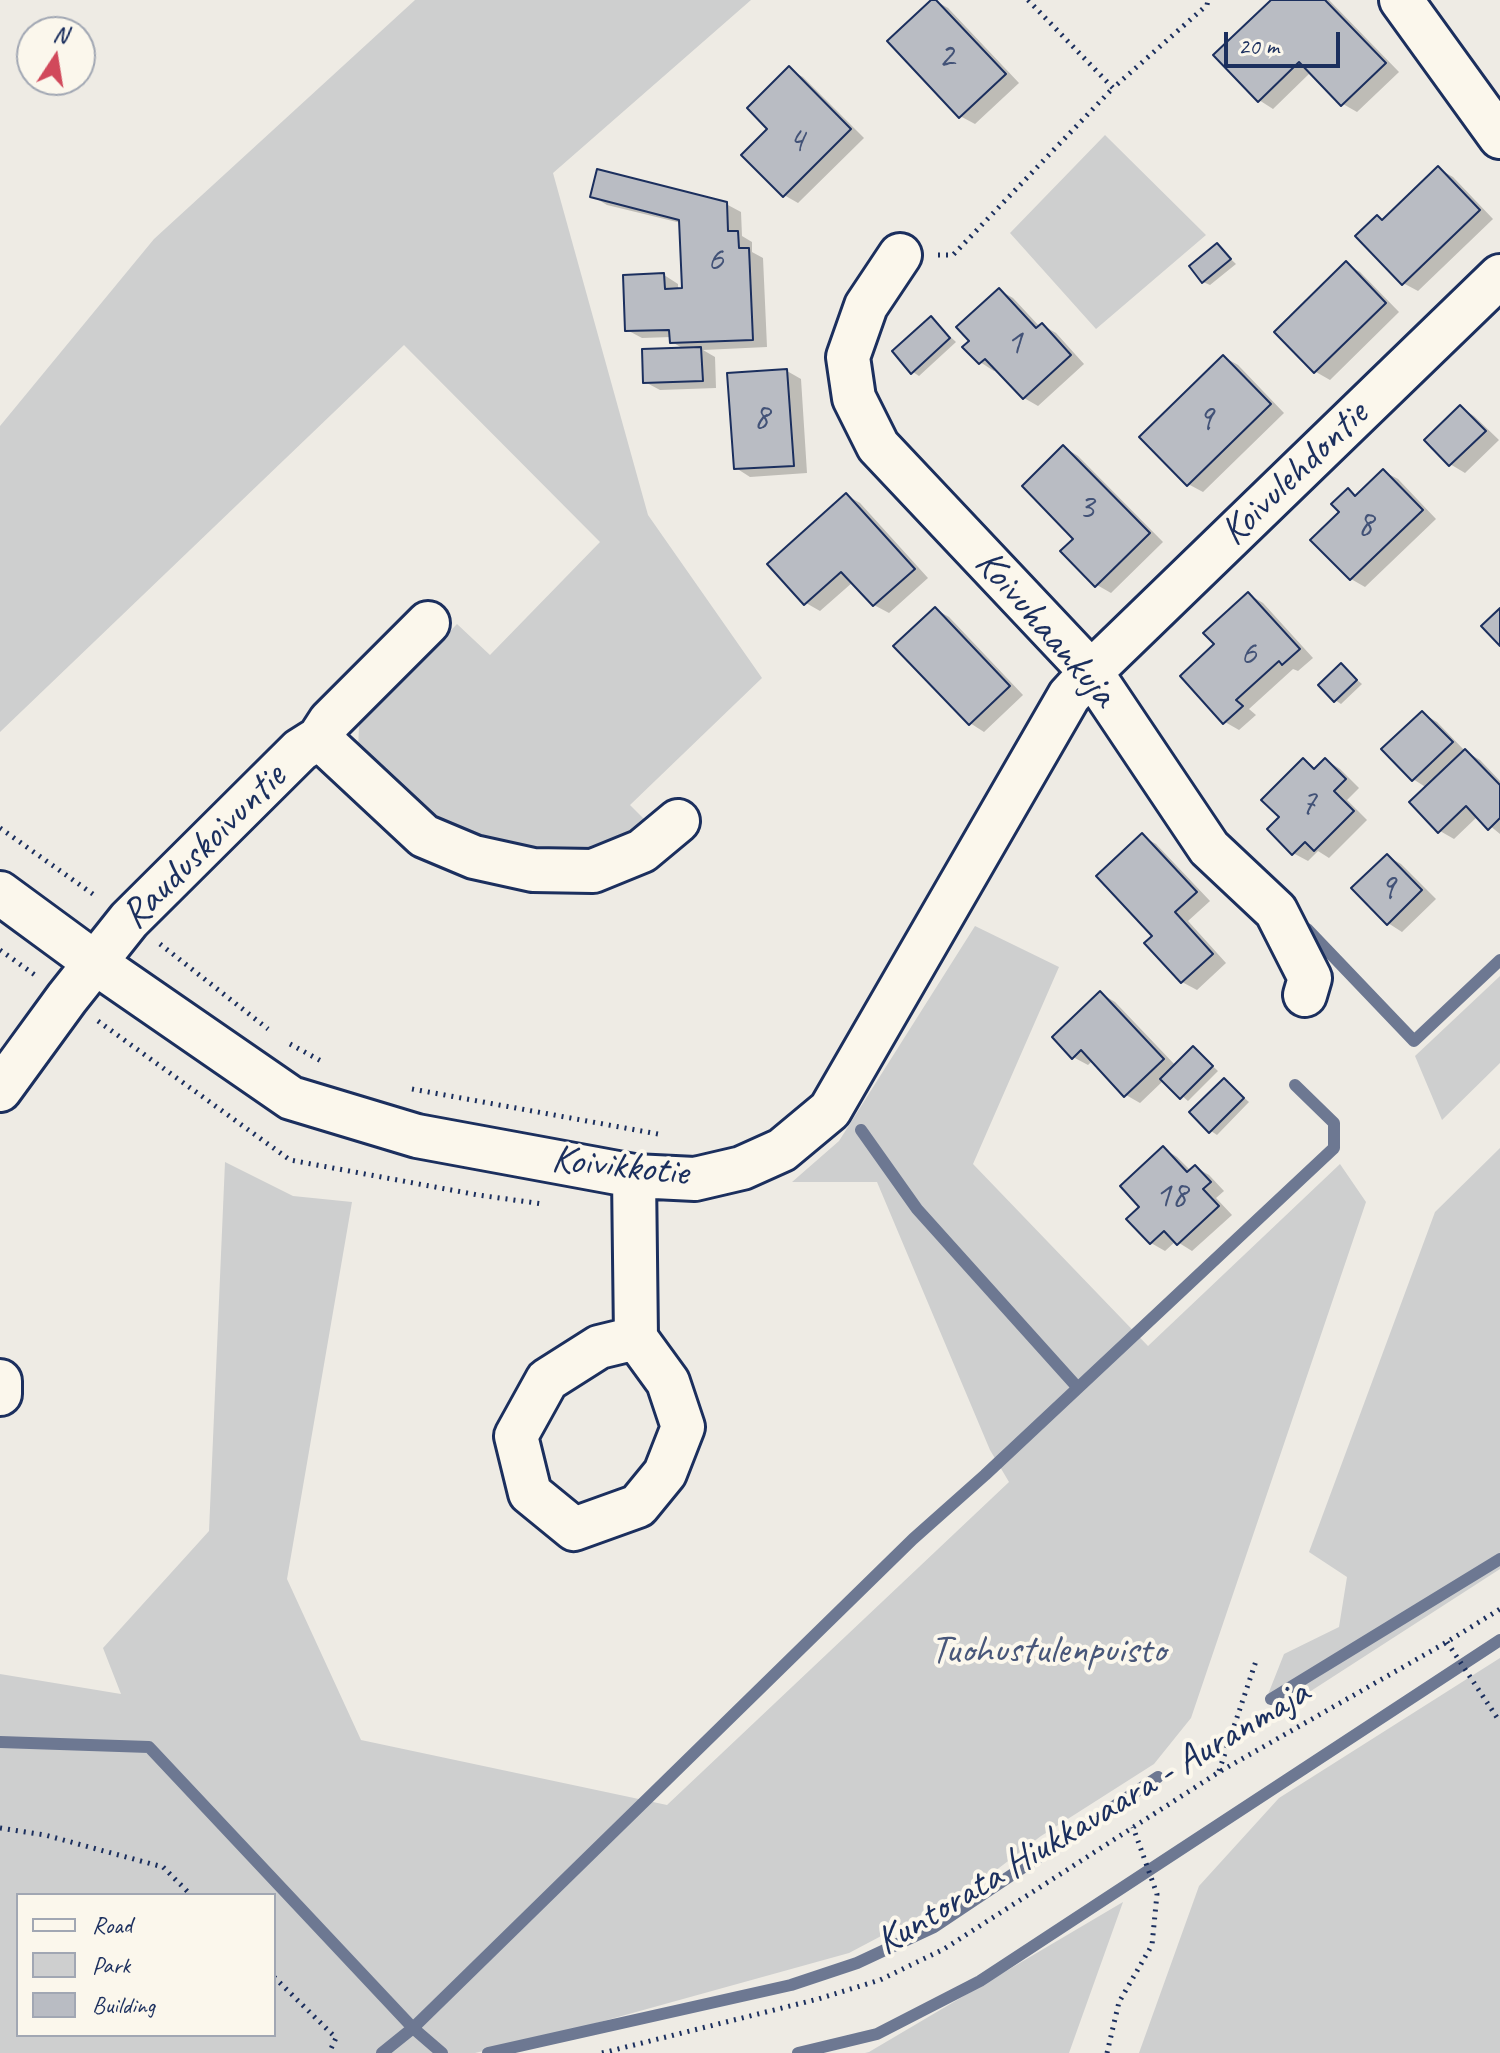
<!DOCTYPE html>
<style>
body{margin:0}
#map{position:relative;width:1500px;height:2053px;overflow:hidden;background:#eeebe4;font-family:Caveat,sans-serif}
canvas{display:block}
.legend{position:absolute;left:16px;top:1893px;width:260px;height:144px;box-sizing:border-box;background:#fbf7ec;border:2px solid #a1a7b3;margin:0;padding:10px 14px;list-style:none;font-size:24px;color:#1b2f5e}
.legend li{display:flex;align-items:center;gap:16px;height:40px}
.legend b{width:40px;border:2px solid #a1a7b3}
.north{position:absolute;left:16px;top:16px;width:80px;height:80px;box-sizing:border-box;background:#fbf7ec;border:2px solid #a1a7b3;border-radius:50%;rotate:12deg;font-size:22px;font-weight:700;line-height:32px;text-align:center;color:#1b2f5e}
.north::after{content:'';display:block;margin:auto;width:28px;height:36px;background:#d1495b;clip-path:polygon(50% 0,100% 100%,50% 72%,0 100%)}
.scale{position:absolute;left:1224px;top:32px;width:116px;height:36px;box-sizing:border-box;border:4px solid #1b2f5e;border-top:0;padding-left:10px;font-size:24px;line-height:28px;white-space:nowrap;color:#1b2f5e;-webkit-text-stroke:6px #fbf7ec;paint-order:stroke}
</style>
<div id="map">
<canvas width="1500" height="2053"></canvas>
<ul class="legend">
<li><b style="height:10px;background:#fbf7ec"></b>Road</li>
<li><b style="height:22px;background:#cecfcf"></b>Park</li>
<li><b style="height:22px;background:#b9bcc3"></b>Building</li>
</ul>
<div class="north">N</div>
<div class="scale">20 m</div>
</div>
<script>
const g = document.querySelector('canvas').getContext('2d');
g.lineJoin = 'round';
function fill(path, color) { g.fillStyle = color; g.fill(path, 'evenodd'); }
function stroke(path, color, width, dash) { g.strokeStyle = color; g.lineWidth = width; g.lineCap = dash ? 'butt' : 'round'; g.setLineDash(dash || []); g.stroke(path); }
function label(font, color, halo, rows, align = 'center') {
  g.font = font + ' Caveat,sans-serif'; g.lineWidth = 8; g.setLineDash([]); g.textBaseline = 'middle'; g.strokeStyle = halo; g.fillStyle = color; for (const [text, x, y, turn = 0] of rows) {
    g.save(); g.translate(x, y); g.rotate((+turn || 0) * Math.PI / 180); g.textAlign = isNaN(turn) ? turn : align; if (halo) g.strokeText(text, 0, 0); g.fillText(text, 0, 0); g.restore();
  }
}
const green = new Path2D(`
 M415,0H751L553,173L648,515L762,678L630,805L650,825L593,856L534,852L431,824L358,751L359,726L457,624L490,655L600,542L404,345L0,732V426L154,239Z
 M1105,135L1206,235L1096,329L1010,233Z
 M975,926L1059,967L973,1164L1148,1346L1340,1164L1366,1202L1191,1718L1154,1764L1041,1836L974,1887L849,1953L564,2032L475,2053H0V1674L121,1694L103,1648L209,1531L225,1162L293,1196L352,1202L287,1579L361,1740L667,1805L1009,1482L990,1450L877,1182H792L839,1141ZM18,1895H274V2035H18Z
 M1500,976V1063L1442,1120L1415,1056Z
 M1500,1148V1569L1300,1698L1267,1697L1284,1654L1339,1627L1347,1577L1309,1552L1435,1212Z
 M1500,1658V2053H1139L1199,1886L1279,1798Z
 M1123,1902L1069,2053H865L869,2052Z`);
const shadow = new Path2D(`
 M934,0L948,8L1019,83L975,124L960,116Z
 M1274,0H1329L1399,72L1357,112L1343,104L1311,72L1273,109L1259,100Z
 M789,69L803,77L864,138L798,203L784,195L770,129Z
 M1439,169L1453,177L1493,219L1418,291L1403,283L1378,217L1384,221Z
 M592,196L726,204L741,212L742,236L752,242V252L763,258L767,347L703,350L715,357L716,388L660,390L645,382L684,349L672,342L671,337L642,338L627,330L664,275L678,284V291L684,290L681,223L607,205Z
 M1217,246L1236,264L1210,285L1203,282Z
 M1346,264L1360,272L1399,312L1330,380L1316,372L1276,332Z
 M999,290L1013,298L1040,327L1042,325L1056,333L1084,364L1038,406L1024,398L997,369L994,371L980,362L972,342Z
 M931,319L956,342L919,376L913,372Z
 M1224,357L1238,365L1284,413L1203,492L1188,484Z
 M787,371L801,379L807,473L750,477L736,468Z
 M1460,407L1474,416L1499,440L1465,473L1450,464Z
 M1064,447L1078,456L1163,542L1111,593L1097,585L1076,539Z
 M1383,471L1398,479L1436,519L1365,587L1351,579L1342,512L1349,491L1358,496Z
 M846,495L860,503L928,578L889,613L874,605L853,582L820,611L806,603Z
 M1248,594L1263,603L1313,658L1298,671L1293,669L1249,709L1256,715L1239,730L1225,722L1217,644Z
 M935,609L949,617L1023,695L984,732L970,723Z
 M1341,666L1362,684L1341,704L1335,700Z
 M1422,713L1437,722L1465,751L1480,760L1500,781V834L1478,816L1454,839L1440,831L1427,788L1413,779Z
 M1326,760L1340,769L1359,788L1347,800L1367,820L1329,858L1318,851L1308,861L1293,853L1282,817L1303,761L1317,769Z
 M1142,836L1156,844L1210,901L1188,921L1226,963L1197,990L1182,982Z
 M1387,856L1401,864L1436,899L1402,932L1388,923Z
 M1100,993L1115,1002L1176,1066L1193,1048L1218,1071L1188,1101L1164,1080L1140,1103L1126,1095L1093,1060L1088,1065L1073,1057Z
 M1224,1080L1249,1102L1217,1135L1211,1131Z
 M1163,1148L1177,1157L1191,1171L1195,1167L1209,1175L1224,1191L1216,1198L1232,1215L1192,1251L1176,1241L1165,1251L1151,1243L1142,1207Z`);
const stream = new Path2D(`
 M1307,929L1414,1041L1500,960
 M861,1130L917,1209L1078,1388
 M1271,1699L1500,1559
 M0,1742L149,1747L413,2028L442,2053
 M382,2053L413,2028L913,1539L985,1475L1334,1148V1123L1295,1085
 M488,2053L791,1985L857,1963L934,1927L1158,1777
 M798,2053L877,2034L980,1981L1500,1640`);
const building = new Path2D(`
 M931,0H936L1006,74L959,118L887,41Z
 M1271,0H1325L1386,63L1341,106L1299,62L1258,102L1213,55Z
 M789,66L851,129L783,197L741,155L767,129L747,108Z
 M1438,166L1480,210L1402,285L1355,236L1377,215L1382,220Z
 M597,169L727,202L728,231H738L739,248H749L753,340L670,343L669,330L625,331L623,275L664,273L665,289L682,288L679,220L590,197Z
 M1217,243L1231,259L1202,283L1189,266Z
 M1346,261L1386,303L1314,373L1274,332Z
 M999,288L1036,328L1042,323L1071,355L1023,399L985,359L979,364L962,347L969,341L956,327Z
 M931,316L950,338L911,374L892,351Z
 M701,347L703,381L643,383L642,349Z
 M1223,355L1271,404L1187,486L1139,437Z
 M787,369L794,466L734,469L727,373Z
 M1460,405L1486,431L1449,466L1424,440Z
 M1063,445L1150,533L1095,587L1060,551L1073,539L1022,486Z
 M1383,469L1423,510L1350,580L1310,540L1339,512L1331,504L1348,488L1355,496Z
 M846,493L915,569L873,606L841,572L804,605L767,564Z
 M1248,592L1300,649L1282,665L1279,661L1236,700L1243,706L1223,724L1180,676L1214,644L1203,633Z
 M935,607L1010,686L969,725L893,646Z
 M1500,608V646L1481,626Z
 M1341,663L1357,680L1334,702L1318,685Z
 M1422,711L1453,742L1412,781L1381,749Z
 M1465,749L1500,785V818L1488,830L1466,806L1438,833L1409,802Z
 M1303,758L1314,769L1325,758L1346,779L1334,791L1354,811L1314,851L1305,842L1292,855L1267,829L1279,817L1261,800Z
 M1142,833L1197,892L1175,912L1213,954L1181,983L1144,943L1152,936L1096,876Z
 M1387,854L1422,890L1387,925L1351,888Z
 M1100,991L1164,1059L1124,1097L1081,1050L1072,1059L1052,1037Z
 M1193,1046L1213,1066L1180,1099L1160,1079Z
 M1224,1078L1244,1098L1209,1133L1189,1112Z
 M1163,1146L1187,1172L1195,1165L1211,1182L1203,1189L1219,1206L1177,1245L1164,1231L1150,1244L1126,1219L1139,1207L1120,1186Z`);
const path = new Path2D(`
 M1028,0L1113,88L1207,5L1208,0
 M938,255H953L1113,88
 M0,828L97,897
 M160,944L268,1029
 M0,950L35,975
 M98,1021L290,1160L478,1195L543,1204
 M290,1044L323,1062
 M412,1089L658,1134
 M1447,1642L1500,1722
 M1219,1771L1257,1658
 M0,1828L45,1835L163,1867L191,1895
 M274,1977L336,2038L329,2053
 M602,2053L818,1999L880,1980L944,1949L1219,1772L1447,1642L1500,1609
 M1107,2053L1119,2002L1152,1945L1157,1894L1133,1827`);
const minor = new Path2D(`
 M1401,0L1500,137
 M900,255L866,306L848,357L854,398L878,446L1091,672L1209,848L1276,911L1310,978L1305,995
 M319,738L330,721L428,623
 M0,893L94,962L291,1098L417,1136L634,1176L695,1179L742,1168L782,1150L830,1110L1069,696L1091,672L1500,276
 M0,1090L67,998L129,920L300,750L319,738L424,836L474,857L533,870L593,871L642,851L678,821
 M634,1176L636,1338L599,1347L547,1380L516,1436L530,1493L574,1529L638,1506L665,1473L683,1427L668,1382L636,1338
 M0,1381V1394`);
const numberNames = [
 ["2",946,58],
 ["4",796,142],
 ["6",715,261],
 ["1",1014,344],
 ["8",761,419],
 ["9",1205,420],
 ["3",1086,509],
 ["8",1365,526],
 ["6",1248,655],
 ["7",1308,805],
 ["9",1387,889],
 ["18",1171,1197]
];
const streetNames = [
 ["Koivulehdontie",1295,474,-44],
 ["Koivuhaankuja",1045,629,49],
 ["Rauduskoivuntie",204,847,-45],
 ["Koivikkotie",620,1167,6],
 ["Kuntorata Hiukkavaara - Auranmaja",1093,1818,-31]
];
const parkNames = [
 ["Tuohustulenpuisto",1048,1652]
];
fill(green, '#cecfcf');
fill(shadow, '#0003');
stroke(stream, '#6d7892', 12);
fill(building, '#b9bcc3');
stroke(building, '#1b2f5e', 2);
stroke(minor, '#1b2f5e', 48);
stroke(path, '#1b2f5e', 5, [2, 6]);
stroke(minor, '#fbf7ec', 42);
label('36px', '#425277', null, numberNames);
label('40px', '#1b2f5e', '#fbf7ec', streetNames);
label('40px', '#48577a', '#fbf7ec', parkNames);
</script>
